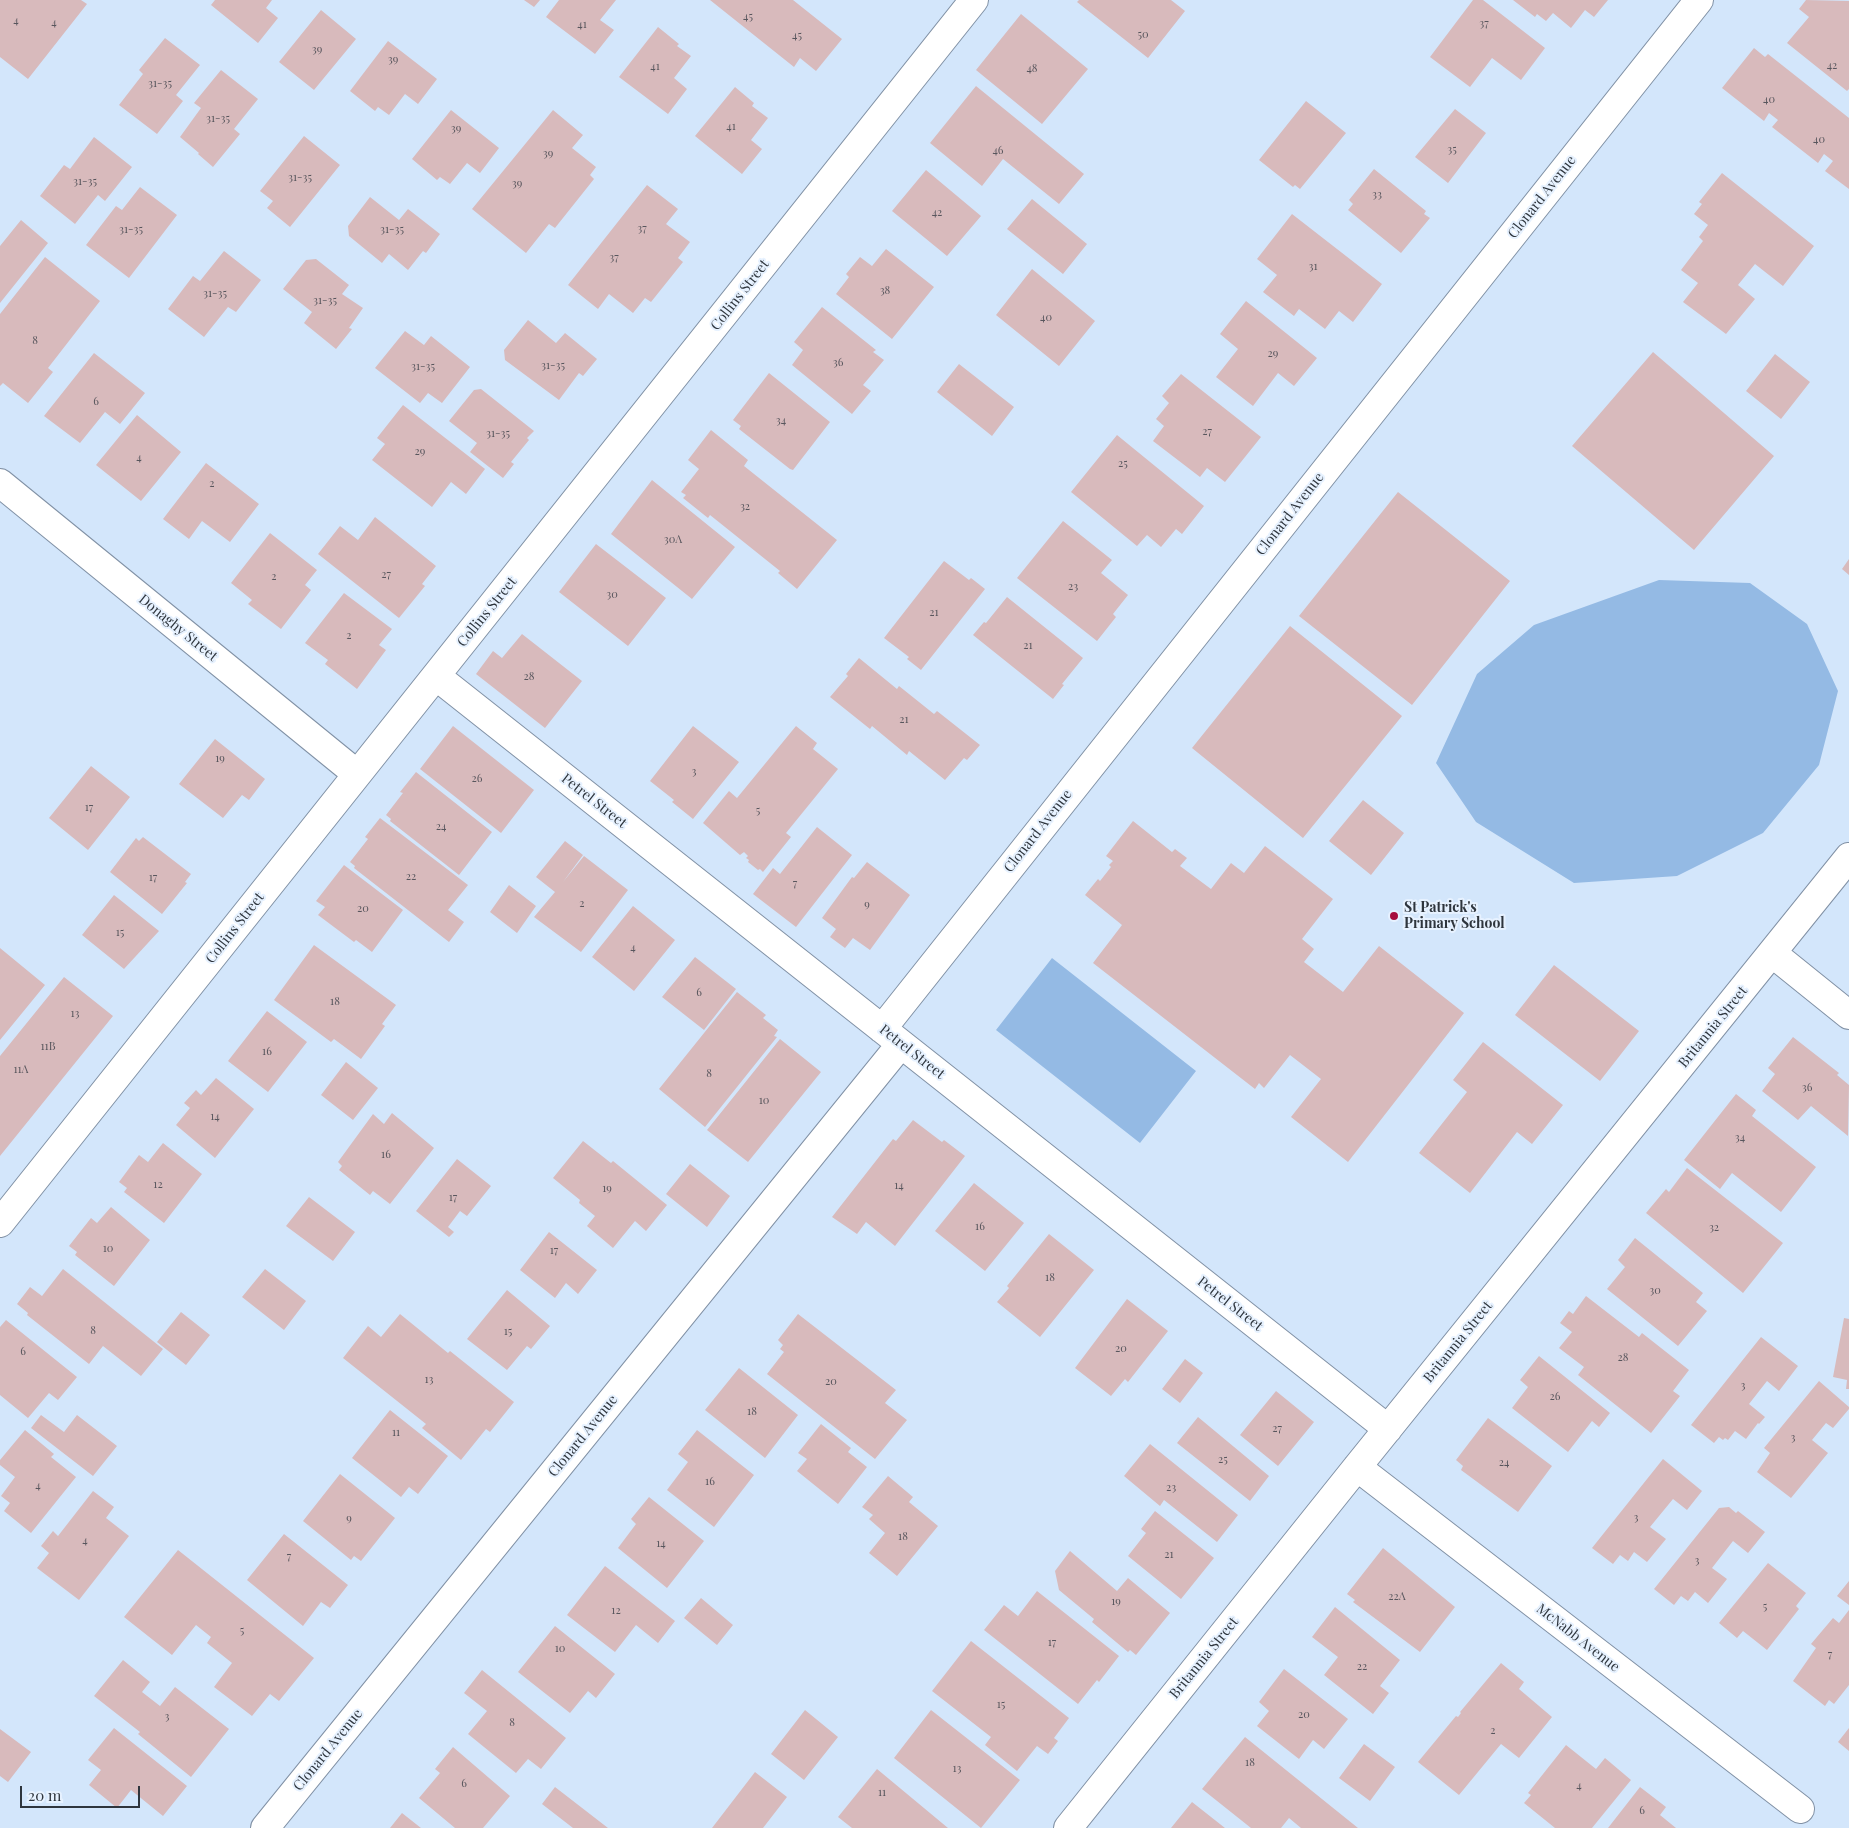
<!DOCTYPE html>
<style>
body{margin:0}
#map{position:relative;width:1849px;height:1828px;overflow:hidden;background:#d3e6fb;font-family:"Playfair Display",serif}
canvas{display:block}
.scale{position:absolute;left:20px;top:1786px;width:120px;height:22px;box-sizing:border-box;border:2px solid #2e353d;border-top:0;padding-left:6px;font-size:15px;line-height:18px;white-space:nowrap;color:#2e353d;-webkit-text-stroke:4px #e7f2ff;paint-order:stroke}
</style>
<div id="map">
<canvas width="1849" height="1828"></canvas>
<div class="scale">20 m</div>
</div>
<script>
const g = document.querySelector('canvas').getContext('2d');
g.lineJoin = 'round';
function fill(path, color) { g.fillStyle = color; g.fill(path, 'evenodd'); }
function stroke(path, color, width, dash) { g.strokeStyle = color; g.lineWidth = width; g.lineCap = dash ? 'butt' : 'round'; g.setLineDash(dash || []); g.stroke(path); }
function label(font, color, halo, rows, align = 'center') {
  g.font = font + ' "Playfair Display",serif'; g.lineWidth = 4; g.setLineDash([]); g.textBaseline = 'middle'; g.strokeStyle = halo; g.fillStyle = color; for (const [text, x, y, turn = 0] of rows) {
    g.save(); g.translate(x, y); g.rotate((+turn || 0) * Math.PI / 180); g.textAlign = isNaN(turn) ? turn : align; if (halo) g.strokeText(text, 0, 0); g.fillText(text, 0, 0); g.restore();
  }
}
const green = new Path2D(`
 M1659,580L1750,583L1807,624L1838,691L1819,765L1763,833L1677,876L1574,883L1476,822L1436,763L1477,674L1534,625Z
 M1052,958L1196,1071L1140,1143L996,1030Z`);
const building = new Path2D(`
 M0,0H81L87,4L28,79L0,57Z
 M215,0H272L266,8L278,18L258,43L211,5Z
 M524,0H540L534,7Z
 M559,0H616L600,20L614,30L595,54L546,17Z
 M710,0H793L842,39L816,71L800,58L794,67Z
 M1079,0H1171L1185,11L1148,58L1077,2Z
 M1473,0H1483L1545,48L1521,80L1492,58L1470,87L1430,57Z
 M1513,0H1608L1594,17L1585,10L1571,28L1553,13L1546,21L1537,14L1535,17Z
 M1806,0L1849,1V89L1847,91L1787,43L1809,17L1799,9Z
 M321,10L356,39L314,90L279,62Z
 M1021,14L1088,69L1042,124L976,70Z
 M658,27L679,44L677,46L691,56L674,78L687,89L668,114L619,77Z
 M165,38L200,65L176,95L183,101L157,134L119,105L143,74L139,70Z
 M388,41L437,79L418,104L405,94L389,115L378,107L375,111L350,91Z
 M1754,48L1765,57L1768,54L1849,118V189L1825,171L1833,161L1824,154L1818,163L1772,127L1778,120L1769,113L1764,121L1722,88Z
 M221,70L258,99L234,129L240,134L213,167L198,154L199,153L180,137L201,108L194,103Z
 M976,86L1084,174L1059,204L1003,159L982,186L930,143Z
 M735,87L754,103L752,106L768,118L751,140L762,149L742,174L695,136Z
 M1306,101L1346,133L1300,189L1295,185L1293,187L1259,160Z
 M1455,109L1486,133L1448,183L1415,157Z
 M451,110L499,148L480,173L467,163L450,184L440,177L437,180L412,159Z
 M553,110L583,135L572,148L596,167L590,175L594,179L555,228L549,224L526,253L472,209Z
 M304,136L340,165L290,227L267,208L273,201L260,191Z
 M94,137L132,167L105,201L98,195L75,224L40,196L64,165L70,169Z
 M1374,169L1426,211L1424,214L1430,218L1401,253L1348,210L1353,204L1349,200Z
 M926,170L981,216L947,256L892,211Z
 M1722,173L1814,246L1783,286L1755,264L1738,285L1755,299L1726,334L1683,302L1698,283L1681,270L1703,241L1699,237L1708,225L1694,214L1702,204L1699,202Z
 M647,185L678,209L666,224L690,242L678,258L683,262L651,302L645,298L633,313L609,294L598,309L568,285Z
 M140,187L177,215L129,278L86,245L116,206L122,210Z
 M370,197L399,220L408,209L440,234L426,253L423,251L408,270L389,254L382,263L349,236L348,226Z
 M1032,199L1087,244L1063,274L1007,229Z
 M1292,214L1382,284L1353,322L1339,311L1325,329L1299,309L1294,316L1263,292L1277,275L1257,259Z
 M21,220L48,243L0,303V246Z
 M886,249L934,287L892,339L836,294L849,277L846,274L860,257L872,266Z
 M224,251L261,280L236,312L228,307L204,337L168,309L193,276L200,281Z
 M45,257L100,301L48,368L53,372L28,403L3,383L0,386V314Z
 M316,259L349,285L342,294L363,308L349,328L352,329L336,349L304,323L312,312L283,289L306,260Z
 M1032,269L1095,321L1059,366L996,315Z
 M1246,301L1317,358L1294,386L1278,373L1253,406L1216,377L1238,349L1220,334Z
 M822,307L876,350L873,352L884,360L863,385L871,391L852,414L792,365L803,350L794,342Z
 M528,320L556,343L565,333L597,359L583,376L579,373L559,400L505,360L504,350Z
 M405,331L424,345L431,336L470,367L442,403L428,393L420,403L375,368Z
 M1653,352L1774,456L1694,550L1572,446Z
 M94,353L145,393L120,424L105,412L80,443L44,416Z
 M1775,354L1810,382L1781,419L1746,391Z
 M959,364L1014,407L992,436L937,392Z
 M769,373L830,422L793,470L790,469L739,429L741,426L733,420Z
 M1181,374L1261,437L1225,482L1207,468L1200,477L1153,441L1164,426L1156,419L1169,403L1162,396Z
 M481,389L534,431L527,438L529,440L511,462L514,464L503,478L470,452L477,443L449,421L474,390Z
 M403,405L485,469L466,494L451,482L432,507L372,460L385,444L377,438Z
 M137,415L181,452L141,501L96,465Z
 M711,430L748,460L744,466L837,540L797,589L778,573L780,571L710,515L708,518L683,498L686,495L681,492L699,469L688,460Z
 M1117,435L1204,506L1182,534L1176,529L1161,547L1147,535L1137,546L1071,492Z
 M206,463L259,504L230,542L202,521L189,539L163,519Z
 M652,480L735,547L692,599L611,534Z
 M1398,492L1510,581L1412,705L1299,616Z
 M375,517L436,566L422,584L425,586L399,618L318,554L340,526L358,540Z
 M1063,521L1112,560L1101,573L1128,595L1113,614L1116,617L1097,641L1017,578Z
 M270,533L317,570L305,585L311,590L281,629L248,604L252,600L231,583Z
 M596,544L666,598L628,646L559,592Z
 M1849,559V575L1842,569Z
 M944,561L969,580L971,578L985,589L921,670L907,659L909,657L884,638Z
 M344,593L392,629L379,645L386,650L357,689L325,664L328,660L305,643Z
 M1007,597L1083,658L1062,684L1064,685L1053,699L973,635L984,622L986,623Z
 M1290,626L1402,716L1303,838L1192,748Z
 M522,634L582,681L545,728L476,674L493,651L502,658Z
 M859,658L897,689L899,686L934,714L937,711L980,745L967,760L964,758L945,780L909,751L907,755L872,726L870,729L830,697L848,676L846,674Z
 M453,726L534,790L501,833L420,769Z
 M693,726L739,762L693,819L672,802L674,800L650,781Z
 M796,726L817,743L813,749L838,769L786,833L791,837L763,872L760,869L758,870L748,862L749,860L746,858L748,856L744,852L740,855L703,823L729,791L737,798Z
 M215,739L265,779L249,800L242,795L223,818L179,784Z
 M91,766L130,797L88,850L49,818Z
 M416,772L492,832L459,875L390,821L391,819L386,815L403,793L400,792Z
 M1363,800L1404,833L1371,875L1329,841Z
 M380,818L468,885L448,910L464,922L449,942L354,868L355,866L350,862L368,839L365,837Z
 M1133,821L1172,852L1175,849L1187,858L1180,866L1211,889L1231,863L1244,873L1265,846L1333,899L1302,939L1314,949L1304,962L1343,992L1379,946L1464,1013L1348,1162L1291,1117L1321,1079L1290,1055L1264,1088L1259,1083L1255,1089L1093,963L1122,925L1085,895L1098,879L1100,881L1111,867L1109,865L1113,861L1106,856Z
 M817,827L852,855L796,927L753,894L773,868L780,874Z
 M143,837L191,874L185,882L187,883L162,914L110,872L136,838L139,841Z
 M565,841L583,855L563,882L584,856L628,890L581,952L534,917L555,892L536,877Z
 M867,862L910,895L870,950L853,938L845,948L830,937L836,929L822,918L852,877L854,878Z
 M344,865L403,910L372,952L356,940L354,942L318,915L325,907L316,901Z
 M509,885L536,906L517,933L490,912Z
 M114,895L159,931L124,969L82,935Z
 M633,906L675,940L634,991L592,957Z
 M314,945L396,1005L382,1024L385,1026L361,1059L334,1039L331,1042L274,1000Z
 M0,948L45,985L0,1040Z
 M695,957L736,989L704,1030L662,997Z
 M1554,965L1639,1031L1600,1081L1515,1015Z
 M64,977L113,1016L0,1156V1056Z
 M737,992L766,1015L763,1018L778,1030L774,1036L777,1037L705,1127L659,1089Z
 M267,1011L307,1042L268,1092L228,1061Z
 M1793,1037L1839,1073L1837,1075L1849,1085L1848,1136L1811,1106L1798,1120L1762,1091L1775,1074L1768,1068Z
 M780,1039L821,1072L748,1162L707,1130Z
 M1483,1042L1563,1105L1532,1144L1517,1132L1470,1193L1419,1153L1467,1092L1453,1080Z
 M346,1062L378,1088L353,1120L321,1095Z
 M216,1078L254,1109L215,1158L176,1125L190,1108L184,1103L196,1090L201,1095Z
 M1736,1094L1756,1110L1752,1116L1816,1167L1781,1212L1732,1173L1720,1189L1684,1160Z
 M392,1113L434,1148L390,1204L373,1191L370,1195L339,1170L342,1166L338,1162L373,1114L384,1124Z
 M913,1120L942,1142L944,1140L965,1156L895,1246L866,1222L857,1234L832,1217L893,1139L896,1141Z
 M583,1141L611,1163L613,1161L667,1205L646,1231L635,1221L613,1248L587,1226L595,1216L579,1203L580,1200L553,1178Z
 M163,1143L202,1174L164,1223L124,1192L127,1188L119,1182L139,1155L148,1162Z
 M457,1159L491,1186L467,1216L460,1211L448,1227L454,1232L449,1237L416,1211Z
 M690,1164L730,1196L707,1227L666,1194Z
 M1687,1168L1783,1243L1743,1293L1646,1213L1666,1189L1669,1192Z
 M974,1183L1024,1223L985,1271L935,1231Z
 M309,1197L355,1232L333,1261L286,1226Z
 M111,1207L150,1240L114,1286L75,1255L77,1252L69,1246L91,1218L97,1223Z
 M549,1232L597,1270L578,1294L566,1283L555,1298L520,1270Z
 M1049,1234L1094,1270L1040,1337L997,1302L1009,1288L1007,1286Z
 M1635,1238L1703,1293L1696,1302L1707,1311L1678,1346L1607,1289L1625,1267L1618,1260Z
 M63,1269L163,1349L141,1376L103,1346L89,1364L27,1315L28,1313L17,1304L30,1287L42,1296Z
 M265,1269L306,1301L284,1330L242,1297Z
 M507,1290L550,1326L531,1349L527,1346L507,1370L467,1339Z
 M1586,1296L1639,1337L1642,1333L1689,1370L1673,1391L1680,1396L1651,1433L1578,1375L1584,1367L1559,1348L1572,1332L1560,1323L1569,1311L1573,1314Z
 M1127,1299L1168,1331L1128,1382L1125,1379L1111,1396L1075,1368Z
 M181,1312L210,1335L186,1365L157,1342Z
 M400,1314L448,1353L450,1351L514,1402L490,1432L486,1429L461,1460L422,1428L426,1424L343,1358L368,1326L381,1337Z
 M798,1314L896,1390L885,1403L907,1420L875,1459L767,1374L784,1352L780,1349L783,1345L778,1340Z
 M1844,1318L1849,1319V1389H1846L1847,1380L1833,1377Z
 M6,1320L77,1377L58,1400L49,1393L28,1418L0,1395V1327Z
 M1761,1337L1798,1366L1779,1391L1767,1381L1749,1404L1765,1417L1759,1424L1758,1423L1746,1439L1735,1431L1728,1440L1725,1438L1723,1440L1719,1437L1714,1443L1691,1425Z
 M1539,1356L1610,1413L1599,1427L1592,1421L1568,1452L1512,1408L1528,1387L1520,1380Z
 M1185,1359L1203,1373L1180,1403L1162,1389Z
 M739,1368L798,1415L765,1458L705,1410Z
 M1819,1381L1849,1407V1409L1833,1428L1826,1423L1812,1440L1828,1453L1791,1498L1757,1472L1770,1453L1764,1448Z
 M1276,1391L1314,1422L1278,1466L1240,1435Z
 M390,1410L448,1456L418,1494L409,1487L401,1497L352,1458Z
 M41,1415L64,1432L77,1415L117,1446L93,1476L31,1428Z
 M1198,1417L1269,1476L1250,1501L1177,1443Z
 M1488,1418L1552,1466L1518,1512L1461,1470L1463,1466L1456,1460Z
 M821,1424L851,1448L848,1452L867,1467L838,1504L797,1471L807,1459L798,1453Z
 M25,1430L54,1454L51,1457L76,1477L31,1533L4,1511L10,1503L1,1496L15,1477L0,1465V1460Z
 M697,1430L754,1475L714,1527L667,1490L688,1462L678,1454Z
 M1150,1444L1238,1515L1217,1542L1164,1500L1160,1506L1124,1476Z
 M1663,1459L1702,1491L1687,1510L1673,1499L1650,1527L1666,1539L1647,1562L1634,1552L1628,1561L1620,1555L1613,1564L1592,1548Z
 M340,1474L395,1518L361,1561L354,1556L351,1560L303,1521Z
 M888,1476L913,1497L909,1502L938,1526L897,1576L869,1553L885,1533L869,1519L873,1515L862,1507Z
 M93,1491L114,1507L106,1518L129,1536L79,1600L37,1568L49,1553L41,1546L53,1531L58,1536Z
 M649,1497L704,1541L667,1588L618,1548L636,1524L631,1519Z
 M1729,1507L1736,1513L1738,1511L1765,1532L1748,1553L1733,1541L1712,1568L1727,1579L1708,1603L1695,1592L1688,1601L1681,1596L1674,1605L1654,1589L1719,1508Z
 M1155,1511L1214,1558L1181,1599L1128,1556L1146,1533L1141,1529Z
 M284,1534L348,1585L330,1608L321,1602L303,1626L247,1580Z
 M1383,1548L1455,1607L1420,1652L1353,1602L1355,1600L1347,1594Z
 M178,1550L314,1658L279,1701L270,1694L252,1716L214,1687L232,1663L207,1643L211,1637L196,1625L172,1655L124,1617Z
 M1070,1551L1117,1591L1128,1578L1170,1613L1136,1655L1130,1650L1128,1652L1092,1622L1094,1619L1059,1590L1055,1571Z
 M1768,1563L1806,1593L1796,1606L1799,1609L1767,1650L1743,1631L1737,1638L1719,1623Z
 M605,1566L675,1621L658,1643L636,1625L615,1652L567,1615Z
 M1849,1581V1605L1837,1596Z
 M1037,1591L1119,1656L1099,1682L1097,1680L1078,1704L984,1630L1004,1605L1018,1616Z
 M701,1598L733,1625L717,1645L684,1618Z
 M1335,1607L1400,1660L1380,1686L1389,1693L1373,1714L1324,1675L1338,1657L1312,1637Z
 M1849,1610V1685L1834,1704L1829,1700L1825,1706L1793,1681L1816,1648L1811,1644L1833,1618L1839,1623Z
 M555,1626L615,1674L596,1698L588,1691L570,1713L518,1672Z
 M971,1641L1069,1718L1054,1738L1058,1741L1048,1754L1037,1746L1017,1771L985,1745L991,1737L932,1691Z
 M123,1660L150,1682L142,1692L160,1706L175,1687L229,1729L191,1777L138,1734L140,1732L94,1696Z
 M1501,1663L1524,1682L1519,1689L1552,1717L1519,1758L1501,1744L1459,1795L1418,1762L1456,1716L1458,1717L1461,1713L1460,1712Z
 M1284,1669L1348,1719L1324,1749L1313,1740L1299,1759L1257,1726L1269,1711L1259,1702Z
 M482,1670L566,1738L541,1769L528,1759L516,1773L468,1734L487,1711L464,1693Z
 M805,1710L838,1737L804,1780L771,1754Z
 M931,1710L1020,1780L981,1828L894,1758Z
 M114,1728L187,1786L163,1816L131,1790L117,1808L89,1785L101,1770L88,1760Z
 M1849,1728V1751L1838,1742Z
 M0,1729L31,1752L8,1782L0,1776Z
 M1245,1737L1358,1828H1301L1289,1818L1281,1828H1251L1202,1789Z
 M1364,1744L1395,1767L1370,1801L1339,1778Z
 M1566,1745L1596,1769L1605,1758L1631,1780L1592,1828H1555L1524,1803L1531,1795L1528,1793Z
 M453,1747L510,1796L483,1828H455L419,1798L440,1773L435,1769Z
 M877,1769L948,1828H852L838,1817Z
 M755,1772L787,1797L763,1828H712Z
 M555,1787L608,1828H573L542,1804Z
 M1640,1787L1666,1807L1660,1815L1676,1828H1608Z
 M1192,1802L1225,1828H1171Z
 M402,1813L421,1828H390Z`);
const minor = new Path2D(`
 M0,483L357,774
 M436,676L1388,1429
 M1772,953L1849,1015
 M882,1029L1699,0
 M0,1223L974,0
 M1357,1467L1800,1809
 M265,1828L901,1044
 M1068,1828L1357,1467L1849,857`);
const markers = [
 [1394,916,5,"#a60d3d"]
];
const numberNames = [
 ["45",748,17],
 ["4",16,21],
 ["4",54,23],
 ["37",1484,24],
 ["41",582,25],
 ["50",1143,35],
 ["45",797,36],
 ["39",317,50],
 ["39",393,60],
 ["42",1832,66],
 ["41",655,67],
 ["48",1032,69],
 ["31-35",160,84],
 ["40",1769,100],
 ["31-35",218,119],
 ["41",731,127],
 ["39",456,129],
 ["40",1819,140],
 ["35",1452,150],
 ["46",998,151],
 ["39",548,154],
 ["31-35",300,178],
 ["31-35",85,182],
 ["39",517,184],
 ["33",1377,195],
 ["42",937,213],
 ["37",642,229],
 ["31-35",131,230],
 ["31-35",392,230],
 ["37",614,258],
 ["31",1313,267],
 ["38",885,291],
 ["31-35",215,294],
 ["31-35",325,301],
 ["40",1046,318],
 ["8",35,341],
 ["29",1273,354],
 ["36",838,363],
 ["31-35",553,366],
 ["31-35",423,367],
 ["6",96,402],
 ["34",781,421],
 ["27",1207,432],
 ["31-35",498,434],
 ["29",420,452],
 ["4",139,458],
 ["25",1123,464],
 ["2",212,484],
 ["32",745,507],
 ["30A",673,540],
 ["27",386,575],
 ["2",274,577],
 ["23",1073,587],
 ["30",612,595],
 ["21",934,613],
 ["2",349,636],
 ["21",1028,646],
 ["28",529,677],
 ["21",904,720],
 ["19",220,759],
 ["3",694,772],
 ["26",477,779],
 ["17",89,808],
 ["5",758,811],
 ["24",441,827],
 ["22",411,877],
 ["17",153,878],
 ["7",795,884],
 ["2",582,904],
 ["9",867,905],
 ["20",363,909],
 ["15",120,933],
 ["4",633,948],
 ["6",699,993],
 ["18",335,1002],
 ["13",75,1014],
 ["11B",48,1047],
 ["16",267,1052],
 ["11A",21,1070],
 ["8",709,1074],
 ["36",1807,1088],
 ["10",764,1101],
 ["14",215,1117],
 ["34",1740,1138],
 ["16",386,1155],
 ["12",158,1185],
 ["14",899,1186],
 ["19",607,1189],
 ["17",453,1198],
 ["16",980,1227],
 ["32",1714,1228],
 ["10",108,1249],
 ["17",554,1251],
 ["18",1050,1278],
 ["30",1655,1291],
 ["8",93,1331],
 ["15",508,1332],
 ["20",1121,1349],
 ["6",23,1352],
 ["28",1623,1358],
 ["13",429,1380],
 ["20",831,1382],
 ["3",1743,1386],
 ["26",1555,1397],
 ["18",752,1412],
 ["27",1277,1429],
 ["11",396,1433],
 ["3",1793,1438],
 ["25",1223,1460],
 ["24",1504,1463],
 ["16",710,1482],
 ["4",38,1486],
 ["23",1171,1488],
 ["3",1636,1518],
 ["9",349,1519],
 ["18",903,1537],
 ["4",85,1541],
 ["14",661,1544],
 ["21",1169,1555],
 ["7",289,1557],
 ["3",1697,1561],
 ["22A",1397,1597],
 ["19",1116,1602],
 ["5",1765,1607],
 ["12",616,1611],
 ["5",242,1631],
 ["17",1052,1643],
 ["10",560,1649],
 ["7",1830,1655],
 ["22",1362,1667],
 ["15",1001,1705],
 ["20",1304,1715],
 ["3",167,1717],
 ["8",512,1723],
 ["2",1493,1731],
 ["18",1250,1763],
 ["13",957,1769],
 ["6",464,1784],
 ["4",1579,1786],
 ["11",882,1793],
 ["6",1642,1811]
];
const streetNames = [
 ["Clonard Avenue",1542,197,-52],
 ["Collins Street",740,295,-52],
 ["Clonard Avenue",1290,514,-52],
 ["Collins Street",487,612,-51],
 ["Donaghy Street",178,628,39],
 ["Petrel Street",594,801,38],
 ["Clonard Avenue",1038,831,-52],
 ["Collins Street",235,928,-52],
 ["Britannia Street",1713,1027,-51],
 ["Petrel Street",912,1052,38],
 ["Petrel Street",1230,1304,38],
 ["Britannia Street",1458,1342,-51],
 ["Clonard Avenue",583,1436,-51],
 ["McNabb Avenue",1578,1638,38],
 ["Britannia Street",1204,1658,-51],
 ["Clonard Avenue",328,1750,-51]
];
const poiNames = [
 ["St Patrick's",1404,908],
 ["Primary School",1404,924]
];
fill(green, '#94bae4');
fill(building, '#d8babc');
stroke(minor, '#8191a5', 30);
stroke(minor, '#fff', 28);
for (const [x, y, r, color] of markers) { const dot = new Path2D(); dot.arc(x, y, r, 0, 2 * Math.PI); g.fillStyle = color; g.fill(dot); stroke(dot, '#e7f2ff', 2); }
label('11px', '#58565d', null, numberNames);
label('14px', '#2e353d', '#e7f2ff', streetNames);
label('bold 14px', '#2e353d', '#e7f2ff', poiNames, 'left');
</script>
